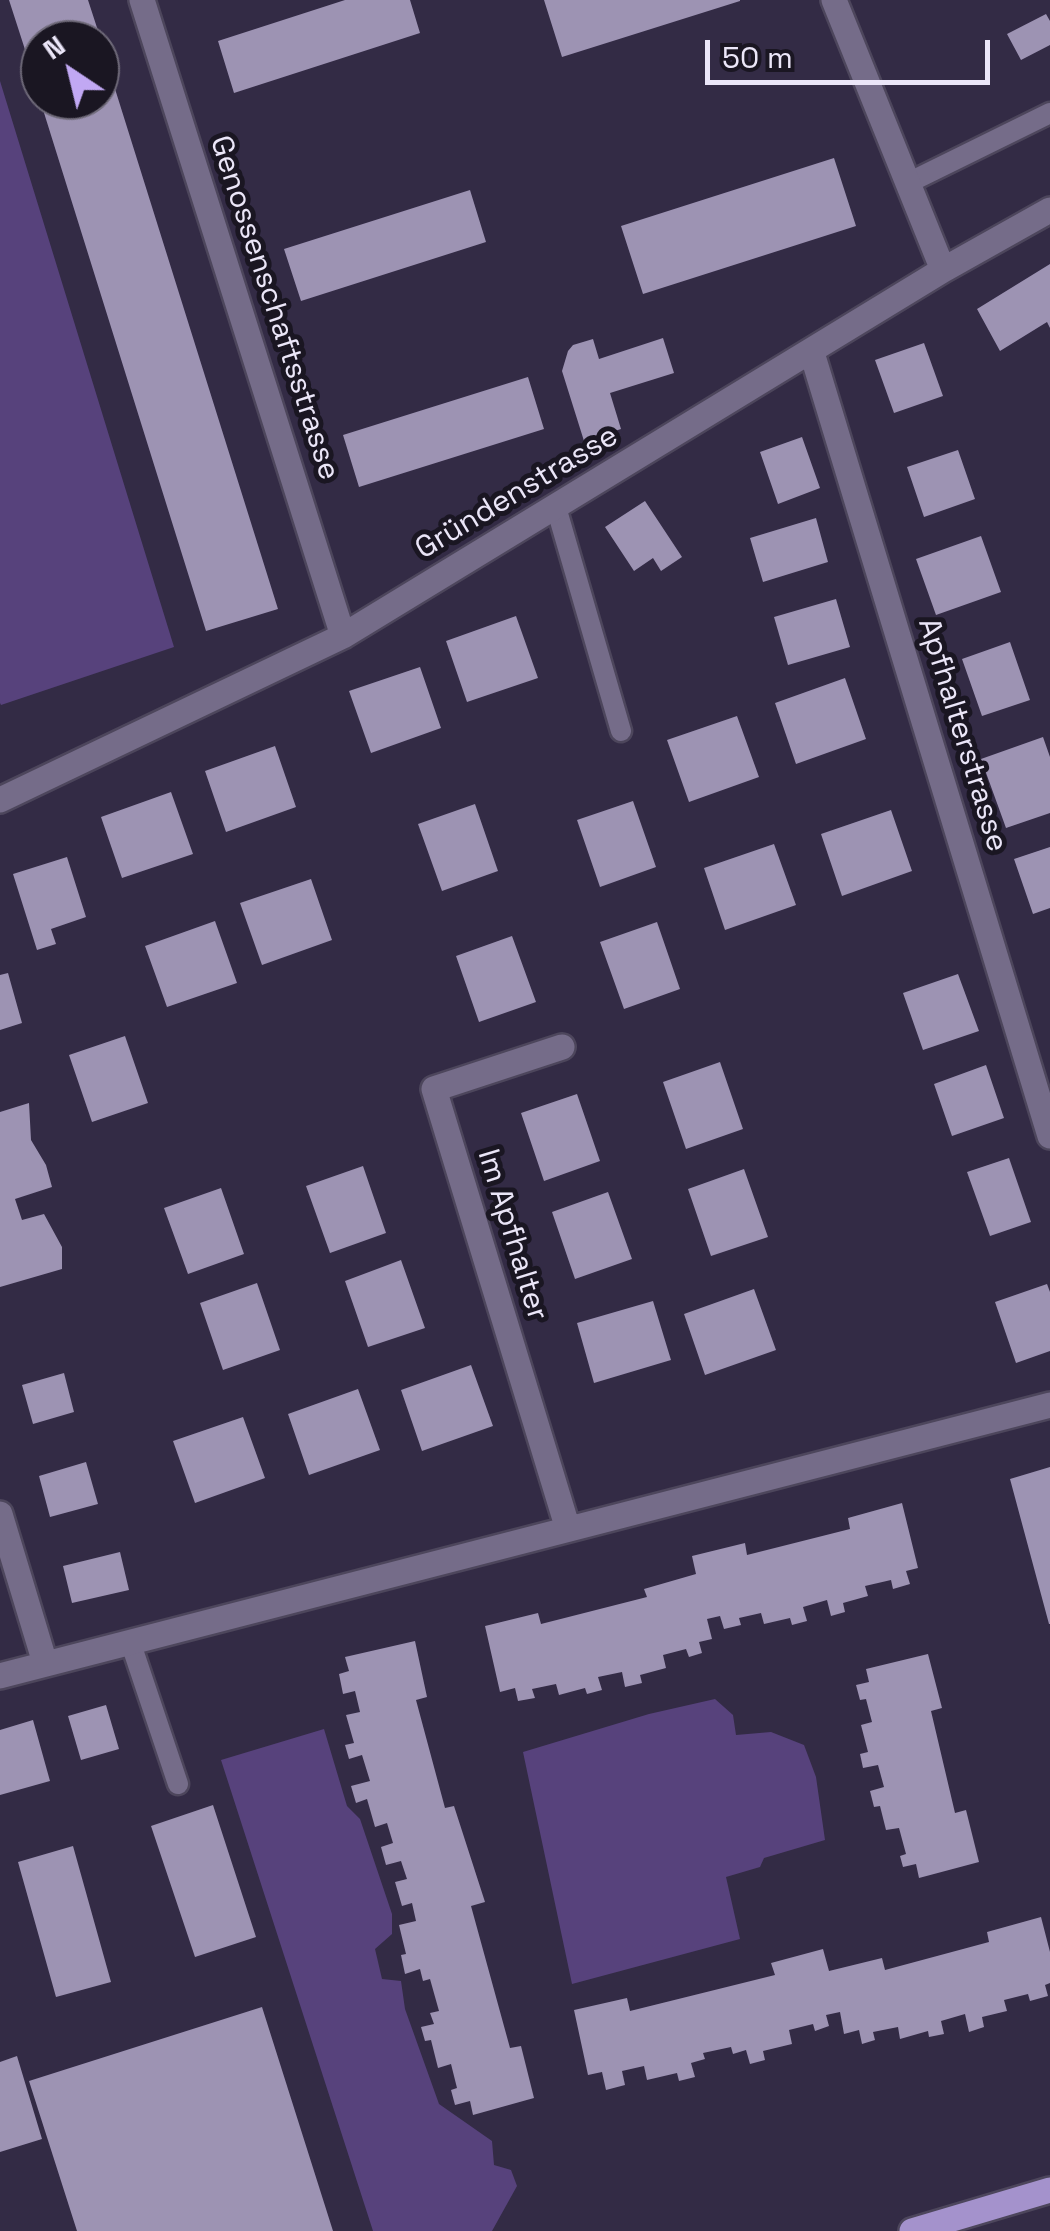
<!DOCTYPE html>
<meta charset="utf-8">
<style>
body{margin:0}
#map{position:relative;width:1050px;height:2231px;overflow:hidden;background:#332b45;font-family:"Space Grotesk",sans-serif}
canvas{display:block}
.north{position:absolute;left:20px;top:20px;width:100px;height:100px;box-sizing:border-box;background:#1a1622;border:2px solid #6e6978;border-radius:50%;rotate:325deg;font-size:28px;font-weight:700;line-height:40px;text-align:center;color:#ebe6f8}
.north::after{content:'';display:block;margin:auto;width:35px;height:45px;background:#c1a8f3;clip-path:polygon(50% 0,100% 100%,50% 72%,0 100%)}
.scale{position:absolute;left:705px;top:40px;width:285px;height:45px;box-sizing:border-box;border:5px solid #ebe6f8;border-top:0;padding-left:12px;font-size:30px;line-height:35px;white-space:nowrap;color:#ebe6f8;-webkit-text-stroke:8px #1a1622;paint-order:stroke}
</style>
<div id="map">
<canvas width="1050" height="2231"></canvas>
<div class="north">N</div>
<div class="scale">50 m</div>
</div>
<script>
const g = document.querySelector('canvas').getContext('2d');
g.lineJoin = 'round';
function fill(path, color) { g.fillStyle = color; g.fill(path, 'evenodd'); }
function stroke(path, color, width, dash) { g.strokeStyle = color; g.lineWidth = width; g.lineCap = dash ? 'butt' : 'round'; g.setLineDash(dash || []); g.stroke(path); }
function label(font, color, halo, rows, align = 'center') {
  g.font = font + ' "Space Grotesk",sans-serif'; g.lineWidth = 10; g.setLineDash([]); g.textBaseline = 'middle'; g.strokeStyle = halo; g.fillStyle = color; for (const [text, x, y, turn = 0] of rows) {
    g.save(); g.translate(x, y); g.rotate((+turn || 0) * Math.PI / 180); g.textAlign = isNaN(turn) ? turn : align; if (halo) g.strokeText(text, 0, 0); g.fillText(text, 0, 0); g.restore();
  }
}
const green = new Path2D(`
 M0,81L174,647L1,705L0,703Z
 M715,1699L733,1715L736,1735L771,1732L804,1745L816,1777L825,1840L764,1858L760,1867L726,1877L740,1939L572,1984L523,1752L649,1714Z
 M324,1729L347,1806L360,1819L392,1914V1934L375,1949L382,1979L401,1981L405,2009L439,2104L492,2141L494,2165L511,2170L517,2186L492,2231H373L221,1760Z`);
const building = new Path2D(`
 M9,0H88L101,40H40V96Z
 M345,0H410L420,33L234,93L218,41Z
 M544,0H740V1L562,57Z
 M1046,14L1050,21V45L1021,60L1007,34Z
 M100,41L278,609L206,631L40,100H100Z
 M834,158L856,226L643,294L621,226Z
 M470,190L486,242L301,301L284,249Z
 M1050,264V328L1047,322L1000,351L977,309Z
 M663,338L674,373L610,393L621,429L584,441L562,371L568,351L573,345L593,339L599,359Z
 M924,343L943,396L894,413L875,360Z
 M528,377L544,429L359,487L343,435Z
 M802,437L820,488L778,504L760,452Z
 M958,450L975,499L924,517L907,467Z
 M645,501L682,557L661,571L653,558L634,571L605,527Z
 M816,518L828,562L763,582L750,538Z
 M981,536L1001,592L936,615L916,559Z
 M836,599L850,647L788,665L774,617Z
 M516,616L538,678L467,702L446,641Z
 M1010,642L1030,700L982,716L962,659Z
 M420,667L441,728L371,753L349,691Z
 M845,678L866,739L796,764L775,703Z
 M737,716L759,777L689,802L667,740Z
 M1043,737L1050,757V813L1006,828L981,759Z
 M275,746L296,807L226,832L205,771Z
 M171,792L193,854L122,878L101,817Z
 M633,801L656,867L600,887L577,820Z
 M475,804L498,871L442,891L418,824Z
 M891,810L912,871L842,896L821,834Z
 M774,844L796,905L725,930L704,868Z
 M1050,847V908L1033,914L1014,859Z
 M67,857L86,917L51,929L56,944L37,950L13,874Z
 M311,879L332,940L262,965L240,903Z
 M215,921L237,983L167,1007L145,946Z
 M657,922L680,989L624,1009L600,942Z
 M512,936L536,1002L479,1022L456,956Z
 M8,973L22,1023L0,1030V975Z
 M958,974L979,1031L923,1050L903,993Z
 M125,1036L148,1103L92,1122L69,1055Z
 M720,1062L743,1129L686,1149L663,1082Z
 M986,1065L1004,1118L952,1136L934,1084Z
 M577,1094L600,1161L544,1181L521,1113Z
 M29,1103L31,1140L46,1165L52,1187L15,1199L22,1220L44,1214L62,1247V1269L0,1287V1112Z
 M1009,1158L1031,1222L990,1236L967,1172Z
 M363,1166L386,1233L330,1253L306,1186Z
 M744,1169L768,1237L711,1256L688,1189Z
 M221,1188L244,1254L188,1274L164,1208Z
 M608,1192L632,1259L575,1279L552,1212Z
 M401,1260L425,1328L368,1347L345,1281Z
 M257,1283L280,1350L223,1370L200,1303Z
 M1047,1284L1050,1292V1351L1016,1363L995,1302Z
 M754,1289L776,1350L705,1375L684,1314Z
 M653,1301L671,1360L594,1383L577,1323Z
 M471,1365L493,1426L422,1451L401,1390Z
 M64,1373L74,1412L33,1424L22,1385Z
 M358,1389L380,1450L309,1475L288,1414Z
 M243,1417L265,1478L195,1503L173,1441Z
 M86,1462L98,1504L50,1517L39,1476Z
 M1050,1467V1624H1049L1010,1479Z
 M902,1503L918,1568L906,1571L910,1584L893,1589L891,1580L865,1586L868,1596L843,1603L845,1612L831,1616L827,1600L803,1607L807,1621L792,1625L790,1618L764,1624L761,1613L739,1618L741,1625L724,1629L720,1616L707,1619L712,1639L699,1642L702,1653L689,1657L686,1649L663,1655L666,1668L640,1675L642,1683L625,1687L622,1672L598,1677L602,1690L587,1694L585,1688L559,1695L556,1684L532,1689L535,1698L518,1701L515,1688L500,1692L485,1626L538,1613L541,1624L647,1597L644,1589L696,1574L692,1556L745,1543L747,1555L850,1529L848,1518Z
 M120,1552L129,1590L72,1603L63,1566Z
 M415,1641L427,1697L416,1700L445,1808L454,1806L485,1902L471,1906L510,2048L521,2046L534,2098L473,2115L470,2101L455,2105L451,2090L457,2088L451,2064L438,2068L431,2040L425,2041L421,2027L434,2024L430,2013L439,2011L430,1979L423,1981L420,1969L405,1974L401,1955L406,1954L399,1925L416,1921L412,1903L402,1906L395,1882L407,1879L401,1861L386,1865L381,1847L393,1843L387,1823L375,1827L367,1799L356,1803L351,1786L370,1781L362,1755L349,1759L345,1745L354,1743L346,1715L360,1712L355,1691L343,1694L339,1674L349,1671L345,1657Z
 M928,1654L942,1708L931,1711L955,1813L966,1810L979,1862L919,1878L916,1864L903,1867L900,1856L906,1854L899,1828L886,1830L880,1806L874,1807L870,1791L884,1787L878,1765L863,1768L860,1754L868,1752L861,1725L872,1722L866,1699L860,1700L856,1685L869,1682L866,1669Z
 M106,1705L119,1749L81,1760L68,1716Z
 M33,1720L50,1781L0,1795V1730Z
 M213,1805L256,1937L195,1957L151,1826Z
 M73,1846L111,1982L56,1997L18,1862Z
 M1041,1917L1050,1952V1983L1045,1985L1048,1996L1030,2001L1028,1994L1004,2000L1007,2011L982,2017L984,2027L969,2032L965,2014L941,2021L944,2034L929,2037L928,2031L900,2039L898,2027L873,2032L875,2040L862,2044L859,2030L844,2034L840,2012L826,2015L829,2026L815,2031L813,2024L789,2030L792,2044L763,2051L765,2060L750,2064L746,2050L733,2054L731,2047L703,2053L705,2059L691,2063L695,2077L679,2081L677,2073L647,2080L644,2066L622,2071L625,2085L606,2090L602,2072L588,2075L574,2010L627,1998L630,2011L775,1975L771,1963L823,1949L829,1971L882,1958L885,1970L989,1942L987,1932Z
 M262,2007L333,2231H77L29,2081Z
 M17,2056L42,2139L0,2152V2062Z`);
const service = new Path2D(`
 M908,183L1050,113
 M556,507L621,731
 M130,1641L178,1784`);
const minor = new Path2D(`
 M142,0L343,636
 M834,0L943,270
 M812,353L1050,1136
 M0,800L343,636L943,270L1050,210
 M562,1047L434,1089L568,1529
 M0,1514L45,1663
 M0,1676L1050,1405`);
const primary = new Path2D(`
 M912,2231L1050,2190`);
const streetNames = [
 ["Genossenschaftsstrasse",274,308,72],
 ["Gründenstrasse",517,493,-31],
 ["Apfhalterstrasse",962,735,73],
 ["Im Apfhalter",512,1235,73]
];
fill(green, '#57427c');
fill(building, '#9d93b3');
stroke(service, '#4d465c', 25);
stroke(minor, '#4d465c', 30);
stroke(primary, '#4d465c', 30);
stroke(service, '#756c89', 20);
stroke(minor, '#756c89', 25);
stroke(primary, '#a492cc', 25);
label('30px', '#ebe6f8', '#1a1622', streetNames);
</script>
